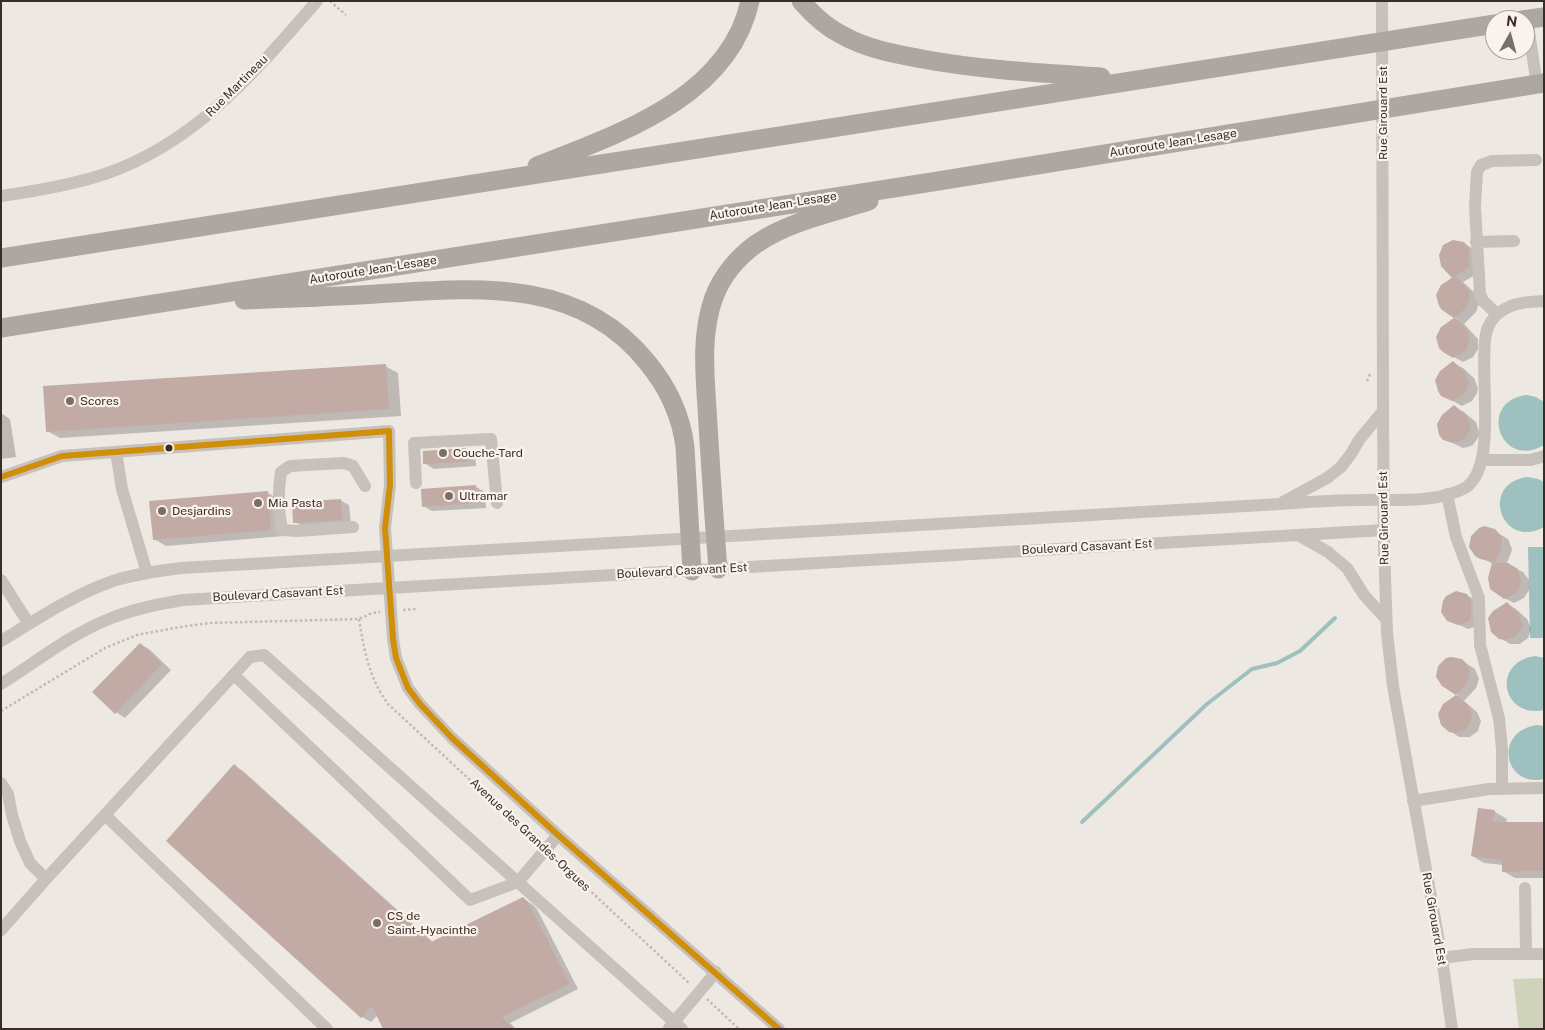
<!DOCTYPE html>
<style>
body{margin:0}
#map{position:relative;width:1545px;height:1030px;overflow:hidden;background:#eee8e3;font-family:"Public Sans",sans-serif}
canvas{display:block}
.frame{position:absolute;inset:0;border:2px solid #382d29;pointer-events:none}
.north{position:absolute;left:1485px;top:10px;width:50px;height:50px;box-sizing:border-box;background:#faf2eb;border:1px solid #aca39d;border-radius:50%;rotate:7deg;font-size:14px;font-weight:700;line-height:20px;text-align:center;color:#382d29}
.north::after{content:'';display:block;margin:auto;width:18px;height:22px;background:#786e6a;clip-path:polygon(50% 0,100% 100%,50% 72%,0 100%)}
</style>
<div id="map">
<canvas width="1545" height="1030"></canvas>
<div class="frame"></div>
<div class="north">N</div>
</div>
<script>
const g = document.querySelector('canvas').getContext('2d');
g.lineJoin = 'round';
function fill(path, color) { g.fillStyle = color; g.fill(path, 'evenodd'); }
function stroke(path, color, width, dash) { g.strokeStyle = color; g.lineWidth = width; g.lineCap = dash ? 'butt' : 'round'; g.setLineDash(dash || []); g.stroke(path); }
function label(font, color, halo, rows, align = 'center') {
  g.font = font + ' "Public Sans",sans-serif'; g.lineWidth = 4.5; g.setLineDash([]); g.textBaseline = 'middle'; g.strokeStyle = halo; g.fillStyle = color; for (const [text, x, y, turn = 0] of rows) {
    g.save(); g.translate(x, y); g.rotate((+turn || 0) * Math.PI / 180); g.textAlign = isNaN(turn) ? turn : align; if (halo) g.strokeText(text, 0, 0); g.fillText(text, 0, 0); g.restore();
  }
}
const green = new Path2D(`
 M1544,978V1029H1519L1513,979Z`);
const water = new Path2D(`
 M1527,395L1536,397L1544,402V445C1501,471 1476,401 1527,395Z
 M1528,477L1538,479L1544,482V527C1502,551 1478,483 1528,477Z
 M1528,547H1544V638H1530Z
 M1535,656L1544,658V710C1502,719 1491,662 1535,656Z
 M1537,725L1544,726V779C1504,788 1493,731 1537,725Z`);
const shadow = new Path2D(`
 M1464,243L1473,249L1475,275L1463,282L1475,293L1479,303L1476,312L1464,324L1478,339V349L1473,357L1463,362L1443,351L1442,328L1457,318L1443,310L1454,278Z
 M1453,363L1463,368L1474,378L1478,388L1477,393L1472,401L1462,406L1442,395Z
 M385,366L398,373L401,416L60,438L47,431Z
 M1454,407L1464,412L1476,422L1479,432V436L1473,445L1468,447L1463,448L1444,439L1438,430L1440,419L1442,415Z
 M1,413L10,419L16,457L1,459Z
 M466,450L475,455L476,466L434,469L424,463Z
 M476,487L485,492L486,508L432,511L423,506Z
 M268,493L280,500L283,536L166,546L154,539Z
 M340,500L349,505L351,524L304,527L295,522Z
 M1489,528L1508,539L1512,549L1511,553L1506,565L1523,572L1529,580V590L1524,598L1514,603L1504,598L1493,564L1476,555L1472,536L1479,529Z
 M1466,595L1476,600L1477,626L1468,629L1448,620Z
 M1507,604L1516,609L1527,619L1531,629L1528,638L1520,644H1510L1495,635Z
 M140,644L149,649L171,670L125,718L116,712Z
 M1461,660L1475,669L1479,679L1476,688L1464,701L1477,712L1481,721L1478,731L1470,737H1459L1450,731L1444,705L1458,695L1443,686Z
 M234,766L243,771L433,942L523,899L532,904L537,909L578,989L510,1023L516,1029H384L378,1015L371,1022L362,1017Z
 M1479,810L1495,812L1507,819L1506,823L1544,824V878H1515L1503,871V865L1484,863L1472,856Z`);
const stream = new Path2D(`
 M1082,822L1207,704L1252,669L1277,663L1300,651L1335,618`);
const building = new Path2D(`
 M1453,240L1464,242L1469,248V266L1465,270L1455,276L1466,287L1469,291L1470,297L1467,307L1455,318L1466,328L1470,338L1467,349L1463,353L1453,358L1443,352L1439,348L1436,337L1441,327L1454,318L1442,310L1439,306L1436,295L1441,285L1453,277L1452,278L1441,266L1439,255L1443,245Z
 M1453,361L1465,372L1469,382L1466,392L1462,396L1452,401L1441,396L1438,391L1435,380L1440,371Z
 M386,364L389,409L46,432L43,386Z
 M1454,405L1467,416L1470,426V431L1464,440L1453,443L1443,440L1439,435L1437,424L1442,415Z
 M466,448L467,462L423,464V451Z
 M476,485L477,503L422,507L421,489Z
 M268,491L271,530L153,540L149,501Z
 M341,499L342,520L293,523L292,502Z
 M1484,526L1495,529L1502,537V548L1495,562L1480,559L1475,556L1469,547L1471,536L1479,528Z
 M1492,563H1508L1518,569L1521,579V585L1515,594L1504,599L1490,589L1488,578Z
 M1456,591L1467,594L1471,600V618L1468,622L1458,625L1447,621L1441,612L1443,601L1446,596Z
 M1507,602L1518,613L1522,623V628L1515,637L1505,640L1499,639L1491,632L1488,618L1493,611Z
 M140,643L162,664L115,714L92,692Z
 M1451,657L1462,659L1466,663L1470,673L1467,683L1456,695L1442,686L1436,677L1438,666L1446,658Z
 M1456,695L1468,705L1472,715L1471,721L1465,730L1455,733L1449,732L1441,725L1438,714L1443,704Z
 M234,764L431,942L523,897L528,902L570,984L502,1017L514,1029H383L372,1006L361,1018L166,841Z
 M1478,808L1495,810L1492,822H1544V871L1502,872V860L1471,856Z`);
const path = new Path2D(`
 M330,1L346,15
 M1367,381L1370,374
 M403,610L416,609
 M359,619C364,650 369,678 388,704L538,843
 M1,711L105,648L137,635L180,627L210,623L359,619L372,613L380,612
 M555,858L690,984
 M707,999L739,1029`);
const minor = new Path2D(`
 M1382,1L1383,411L1384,547L1387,633L1393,686L1442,958L1452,1029
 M1527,19L1537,85
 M1,196C36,191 72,185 105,174C197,142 255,72 317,1
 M1476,242L1514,241
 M1497,314L1483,301L1480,293L1475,207L1477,172L1481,165L1492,161L1536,160
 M116,452L122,489L147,573
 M1482,460H1531L1544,456
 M1,477L62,456L389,431L390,485L385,528L393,639L396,658L408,688L420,704L452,738L558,835L779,1029
 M416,483L414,443L491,439L497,503
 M1447,494L1456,537L1479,598L1480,645L1499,718L1502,749V789
 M1283,502L1327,478L1341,467L1351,454L1359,440L1383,411
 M353,527L298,531L282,530C278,511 278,491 281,472L290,466L344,463L353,466L365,486
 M1298,535L1328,552L1347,568L1364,595L1386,619
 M1,580L29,624
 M1,641C37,619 73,595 113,581C135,574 158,571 181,568L1280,504C1307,502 1333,500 1360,500C1392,499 1436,504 1465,488C1499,467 1478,370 1486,334C1488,324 1495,315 1503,310C1515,302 1530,302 1544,301
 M234,675L470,900L518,882L558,835
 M1,684C36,662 71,634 109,619C133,609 158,604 183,600L1384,530
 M1,783L8,794L12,815L20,841L30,863L46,879
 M1413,801L1489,789L1544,788
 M105,815L327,1029
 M1525,888L1526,954
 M1,930L46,879L250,657L264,655L682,1029
 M1442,958L1473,954H1544
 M669,1028L716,972`);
const highway = new Path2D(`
 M801,1C813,15 826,27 842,35C867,49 895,54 922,59C982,70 1041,73 1101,77
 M1522,20L1544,17
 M537,166C618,134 729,98 750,1
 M1,258L1495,24
 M244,300C288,298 332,297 376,294C474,288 578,276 647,362C667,386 681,415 685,447L692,571
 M1,328L932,182L1544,83
 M718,569C714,521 711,473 708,425C706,383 699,338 714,297C722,276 738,257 756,244C789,221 832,213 869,201`);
const bus1 = new Path2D(`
 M1,477L62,456L389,431L390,485L385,528L393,639L396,658L408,688L420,704L452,738L558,835L779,1029`);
const markers = [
 [70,401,5,"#786e6a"],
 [169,448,4.5,"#382d29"],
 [443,453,5,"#786e6a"],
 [449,496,5,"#786e6a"],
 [258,503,5,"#786e6a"],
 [162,511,5,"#786e6a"],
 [377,923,5,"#786e6a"]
];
const streetNames = [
 ["Rue Martineau",237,86,-45],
 ["Rue Girouard Est",1383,113,-90],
 ["Autoroute Jean-Lesage",1173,143,-9],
 ["Autoroute Jean-Lesage",773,206,-9],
 ["Autoroute Jean-Lesage",373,270,-9],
 ["Rue Girouard Est",1384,518,-91],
 ["Boulevard Casavant Est",1087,547,-3],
 ["Boulevard Casavant Est",682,571,-3],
 ["Boulevard Casavant Est",278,594,-3],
 ["Avenue des Grandes-Orgues",530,835,43],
 ["Rue Girouard Est",1434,919,80]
];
const poiNames = [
 ["Scores",80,401],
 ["Couche-Tard",453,453],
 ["Ultramar",459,496],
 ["Mia Pasta",268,503],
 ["Desjardins",172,511],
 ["CS de",387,916],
 ["Saint-Hyacinthe",387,930]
];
fill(green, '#d0d3bc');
fill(water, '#9ec1bf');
fill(shadow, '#0003');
stroke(stream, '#9ec1bf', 4);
fill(building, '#c1aba4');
stroke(path, '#c0b9b4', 2.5, [2.5, 2.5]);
stroke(minor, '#c7c0bb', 12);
stroke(highway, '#ada7a2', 19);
stroke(bus1, '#d18e08', 6);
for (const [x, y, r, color] of markers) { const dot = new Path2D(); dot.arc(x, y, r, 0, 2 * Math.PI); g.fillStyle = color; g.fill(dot); stroke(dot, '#faf2eb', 2); }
label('12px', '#382d29', '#faf2eb', streetNames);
label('12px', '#382d29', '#faf2eb', poiNames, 'left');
</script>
